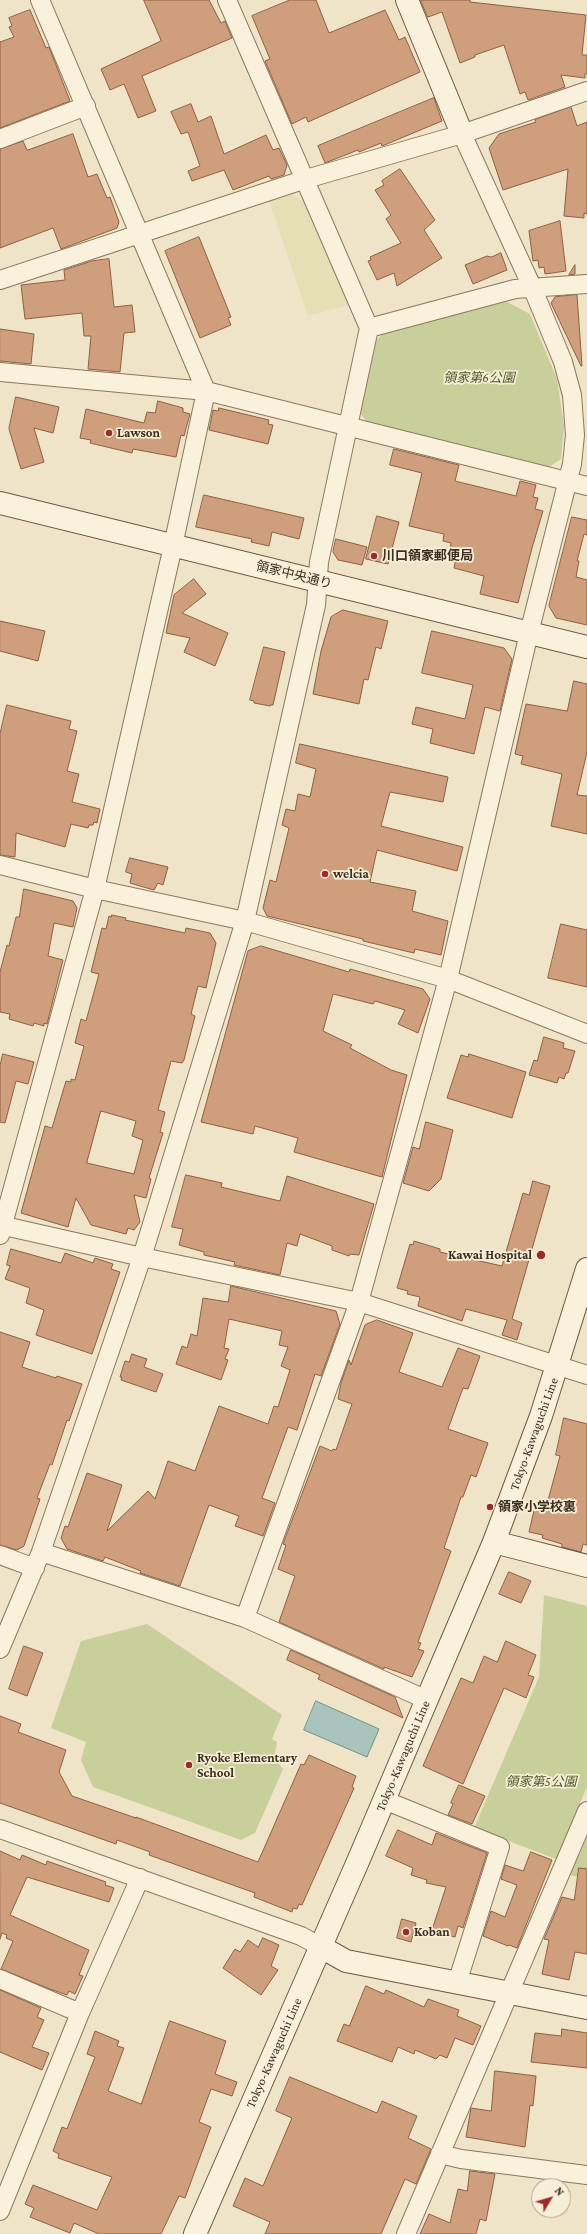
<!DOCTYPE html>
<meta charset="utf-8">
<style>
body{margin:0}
#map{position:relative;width:587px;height:2234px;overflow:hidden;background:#f0e4c8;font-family:"Crimson Pro",serif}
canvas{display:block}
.north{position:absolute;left:531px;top:2178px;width:40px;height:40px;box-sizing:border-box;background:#f7eed8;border:1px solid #ada18e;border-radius:50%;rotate:52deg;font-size:11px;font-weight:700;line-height:16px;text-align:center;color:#3d2e20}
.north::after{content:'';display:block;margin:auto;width:14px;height:18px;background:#9e2a2b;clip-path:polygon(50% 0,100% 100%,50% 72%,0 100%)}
</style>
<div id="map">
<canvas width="587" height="2234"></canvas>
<div class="north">N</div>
</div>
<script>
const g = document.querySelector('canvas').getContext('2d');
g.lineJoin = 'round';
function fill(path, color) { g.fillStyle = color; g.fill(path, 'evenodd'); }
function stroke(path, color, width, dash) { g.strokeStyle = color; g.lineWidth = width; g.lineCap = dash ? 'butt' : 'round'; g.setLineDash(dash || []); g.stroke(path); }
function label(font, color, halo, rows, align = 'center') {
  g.font = font + ' "Crimson Pro","Noto Sans JP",serif'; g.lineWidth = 3.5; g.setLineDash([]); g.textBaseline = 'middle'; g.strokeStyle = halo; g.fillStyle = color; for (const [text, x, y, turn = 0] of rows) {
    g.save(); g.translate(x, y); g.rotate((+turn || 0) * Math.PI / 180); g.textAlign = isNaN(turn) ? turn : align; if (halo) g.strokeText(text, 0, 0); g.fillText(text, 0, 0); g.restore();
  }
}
const farmland = new Path2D(`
 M292,194L305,202L349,305L308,316L269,201Z`);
const green = new Path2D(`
 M502,299L530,314L557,379L564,426L561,459L549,467L368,424L359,411L374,343L384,332Z
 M544,1595L587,1606V1787L556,1859L474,1828L539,1677Z
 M147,1624L282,1715L272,1739L277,1742C274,1754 274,1759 283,1769L255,1833L241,1840L93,1787L81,1760L86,1742L51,1728L81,1641Z
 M587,1837V1879L570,1875Z`);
const water = new Path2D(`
 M316,1701L379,1729L367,1757L304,1730Z`);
const building = new Path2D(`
 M144,0H209L221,23L225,21L232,38L142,76L156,111L138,118L124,84L110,90L101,69L161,41Z
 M290,0H316L329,33L385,10L399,40L405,37L420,72L308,122L306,117L292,124L265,61L270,59L252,16Z
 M421,0H470V2L586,15L582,55H587V74H585V78L561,75L565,87L528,100L525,92L520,94L504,45L475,55V57L460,63L442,12L428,17Z
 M30,10L46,48L49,47L70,101L0,128V42L14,37L9,27L12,26L9,18Z
 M434,98L442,121L382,146L381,143L359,152L358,150L325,163L318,146Z
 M191,104L198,122L211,116L224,154L266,135L273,150L279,148L287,165L284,175L271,179L269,176L233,190L224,170L192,181L188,171L200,166L188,132L181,134L171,112Z
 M571,107L577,126L587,122V214L584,213V218L564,216L568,169L503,190L489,148L499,134L536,122L535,120Z
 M73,134L88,177L97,174L107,198L110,197L119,222L117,228L61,249L53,228L0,248V149L23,141L27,150Z
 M400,169L435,220L424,230L442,258L397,286L394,273L377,280L368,261L371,260L370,257L401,243L386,219L391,215L375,190L384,185L382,181Z
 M560,221L566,271L545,274L544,267L539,268L538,260L533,261L529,231Z
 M199,237L231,317L228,318L231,325L200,338L165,251Z
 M501,253L507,270L473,284L465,265L487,256L491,257Z
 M109,259L114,307L132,305L135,332L124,333L120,372L88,369L91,336H84L82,313L25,319L21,285L65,280L64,270L92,261Z
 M575,265V274L569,275Z
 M577,295L582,366H581L551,303L555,297Z
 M0,329L34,334L31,364L0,361Z
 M16,397L59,407L53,433L34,428L44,462L21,469L9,429Z
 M158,401L183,408V412L190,414L184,436L181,435L176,457L133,449L132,453L90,443L91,440L80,438L86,409L144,423L147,412L155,413Z
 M219,408L269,420L268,424L273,425L268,444L209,430L213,410L218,411Z
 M394,449L459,465L455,481L516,496L520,481L536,485L533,497L538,498L535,509L543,511L532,548L518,603L480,594L484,576L454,568L457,553L450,551L451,543L443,541L444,534L409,526L422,473L390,465Z
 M204,495L304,518L299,539L272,532L269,546L251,542L252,539L196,527Z
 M377,516L399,522L388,564L366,559Z
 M572,517L587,520V535L584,534L577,561H579L576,577L587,580V625L556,618L549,606Z
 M336,539L367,547L362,565L338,560L333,552Z
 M194,579L206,594L182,613L228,633L215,666L184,652L190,638L166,633L174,595Z
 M343,610L388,621L381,649L376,647L368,680L364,679L359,704L313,694L321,651L331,617Z
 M0,621L45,631L38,661L0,651Z
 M432,631L504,648L512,659L500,711L485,707L474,754L430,743L433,729L412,724L416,707L465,719L473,685L422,673Z
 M264,647L285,652L273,705H270V706L254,703V701L250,700Z
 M574,681L587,684V752L577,795L587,796V834L551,826L562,774L521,764L523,756L515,754L526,704L567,711Z
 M7,705L71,721L69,729L77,731L67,771L79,774L72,802L100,809L97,823L94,822L93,825H89L88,828L71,824L65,847L16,833L15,857L0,855V734Z
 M300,744L448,777L443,802L390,792L381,826L463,847L457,871L377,850L370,882L416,891L412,911L448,921L441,955L415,949L414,953L363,941V939L267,916L263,908L270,880L276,882L289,828L282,825L286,809L295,811L298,794L310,797L316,769L296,763Z
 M130,858L168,867L163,885L158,883L154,890L130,883L132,874L126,872Z
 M24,889L73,901L77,908L73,927L54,923L48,956L63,960L47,1024L44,1023V1026L34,1023L33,1026L9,1019L10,1014L0,1012V972L7,945L9,946L16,917H19Z
 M112,915L126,918L125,920L185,933L186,928L210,933L216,943L206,988L198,986L191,1014L195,1016L184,1060L182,1063L171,1061L158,1110L165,1112L160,1132L163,1133L149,1178L151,1179L146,1198L134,1195L140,1222L134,1230L128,1228L126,1234L91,1225L76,1198L68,1227L21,1213L45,1126L52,1128L66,1081L71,1082V1079L75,1080L84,1046L75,1043L81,1019L86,1021L99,974L91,972L102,928L106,929L109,916L111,917ZM101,1111L136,1121L132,1136L143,1140L134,1174L87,1163Z
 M561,924L587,930V987L548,978Z
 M261,946L349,972L350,969L423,989L430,999L418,1033L398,1024L405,1010L375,1001L373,1004L333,994L323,1031L352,1045L350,1048L391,1070L407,1075L382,1177L294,1152L298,1138L255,1126L253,1134L201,1122L248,951Z
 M544,1037L564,1043L563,1048L575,1051L568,1073H566L564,1079L559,1077L557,1083L529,1075L534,1060L537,1061Z
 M3,1054L34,1062L28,1084L16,1081L5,1123L0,1122V1066Z
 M469,1054L526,1072L512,1118L447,1098L461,1055L468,1057Z
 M426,1122L453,1130L441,1179L429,1191L403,1183L413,1147L419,1149Z
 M186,1175L222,1183L221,1187L280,1201L287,1176L374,1204L359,1255L350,1254L349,1256L332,1250V1246L300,1234L297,1246L287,1243L280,1275L234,1265L235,1262L204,1255V1252L179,1245L183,1229L172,1227Z
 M533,1181L550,1186L512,1319L522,1323L517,1340L502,1335L507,1320L466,1309L462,1321L418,1306L420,1297L407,1294L408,1291L397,1288L410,1244L413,1245L414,1241L440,1249V1252L502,1266L523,1193L529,1195Z
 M11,1249L61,1263L65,1253L93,1263L95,1258L113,1264L111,1269L120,1272L92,1354L36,1335L44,1310L26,1303L30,1288L5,1279L10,1266L7,1265Z
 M231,1286L336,1311L340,1324L321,1376L315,1374L297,1430L288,1427L262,1498L275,1503L263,1536L235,1526L239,1516L209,1505L180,1586L140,1573L141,1571L105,1557L103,1561L67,1549L61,1538L65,1526L68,1527L87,1473L122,1485L107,1531L148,1491L155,1499L168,1461L195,1471L219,1406L268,1424L274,1406L278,1407L290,1370L281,1366L288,1347L279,1345L282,1331L229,1319L224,1348L229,1349L225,1359L228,1360L221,1380L176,1364L182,1346L187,1348L191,1334L197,1336L203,1298L228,1302Z
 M377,1320L413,1333L399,1372L442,1387L458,1348L480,1356L468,1389L463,1388L448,1429L488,1443L476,1477L471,1475L463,1497H461L444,1548L451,1551L418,1642L421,1643L418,1649L424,1651L412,1677L384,1667V1669L279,1622L295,1576L278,1569L286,1545L283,1544L320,1446L332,1451L333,1449L336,1450L352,1404L338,1399L341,1383L349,1360L351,1365L365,1325Z
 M0,1332L30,1342L22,1367L56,1378L57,1376L82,1384L69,1421L67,1420L52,1465L50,1464L37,1498L40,1499L24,1546L17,1550L0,1545Z
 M132,1354L147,1359L144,1367L163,1374L156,1392L121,1380L122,1377H120L125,1361L129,1362Z
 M564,1418L587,1424V1545L583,1544L581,1552L562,1547V1544L542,1538L543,1535L529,1532L536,1502L547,1504L560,1456L556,1455Z
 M509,1572L531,1581L521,1603L499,1594Z
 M506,1641L536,1655L528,1675L534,1677L526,1698L504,1688L463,1784L423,1766L461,1678L473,1683L484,1656L497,1662Z
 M24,1646L43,1653L27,1696L9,1689Z
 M291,1650L395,1697L403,1718L318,1679L320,1675L287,1660Z
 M0,1716L21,1724L18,1732L66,1750L59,1772L72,1796L136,1818V1817L258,1862L301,1764L304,1765L309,1755L356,1776L352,1787L354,1788L302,1905L299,1904L297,1909L293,1908L292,1912L254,1897L255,1893L149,1855L150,1852L117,1840L116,1844L0,1803Z
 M459,1785L485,1796L472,1824L448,1815L453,1804L451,1803Z
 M398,1830L432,1845L436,1833L487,1853L463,1928L458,1926L455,1937L432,1930L446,1887L426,1883L427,1880L411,1875L413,1868L386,1856Z
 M0,1851L20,1860L22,1855L46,1865L47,1861L106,1882L105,1885L114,1888L109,1902L27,1877L10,1915L89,1950L79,1975L83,1976L75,1994L69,1991L67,1995L50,1989L1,1969L13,1941L6,1938L7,1935L2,1933L0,1939Z
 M531,1852L552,1860L517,1948L509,1945L508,1946L483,1936L491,1911L505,1917L517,1885L501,1879L505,1865L523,1871Z
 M579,1868L587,1869V1954L575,1952L569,1980L542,1974L549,1940L544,1939L562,1897L574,1900Z
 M402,1919L416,1923L411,1942L397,1938Z
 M263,1938L279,1945L271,1966L278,1970L261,1995L223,1968L235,1949L240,1952L248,1940L258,1947Z
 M366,1986L384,1994L386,1990L424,2007L428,1999L459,2010L457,2016L481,2026L473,2045L455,2038L447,2058L440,2055L436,2059L415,2050L414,2054L398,2047L392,2062L337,2041L344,2024L349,2026Z
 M0,1990L41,2008L37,2017L44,2020L32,2047L49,2053L42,2070L0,2052Z
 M170,2021L226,2041L215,2074L237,2082L232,2096L211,2089L199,2122L211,2127L185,2198L179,2196L161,2234H99L74,2223L70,2233L30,2217L34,2208L25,2204L33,2185L97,2210L112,2177L58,2158L59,2154L53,2151L62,2127L67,2129L95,2057L87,2054L95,2031L119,2041L117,2046L124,2048L108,2091L141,2104Z
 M562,2029L587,2033V2068L531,2062L535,2033L561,2036Z
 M495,2071L536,2076L533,2106L530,2105L525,2147L466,2137L471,2108L491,2111Z
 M290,2077L377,2113L382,2101L417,2116L408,2138L431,2149L416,2184L405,2179L381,2234H265L270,2222L233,2206L245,2178L263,2186L292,2118L276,2111Z
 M470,2171L495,2174L486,2221L480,2219L476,2234H420L429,2214L450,2223L458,2189L467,2191Z`);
const street = new Path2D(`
 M0,139L86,106
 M0,280L306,179L462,134L587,91
 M369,328L515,289L587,284
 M0,372L206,391L587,486
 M0,865L95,889L245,921L448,979L587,1034
 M0,1225L142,1257L359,1302L587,1375
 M0,1235L95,889L173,546L206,391L40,0
 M41,1552L245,1618L427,1700
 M0,1555L35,1568
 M245,1618L359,1302L448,979L529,633L572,464L575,435L572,395L563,362L532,287L462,134
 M0,1649L41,1552L142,1257L245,921L316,605L319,562L369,328L227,0
 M384,1800L500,1847L457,1983
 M0,1829L301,1936L321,1947
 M0,1979L80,2013
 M440,2154L461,2159L587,2175
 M0,2211L80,2013L140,1878
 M406,2234L587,1811`);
const secondary = new Path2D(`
 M407,0L462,134
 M0,503L587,647
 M494,1542L587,1566
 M321,1947L346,1961L587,2008
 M195,2234L359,1859L494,1542L541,1416L587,1269`);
const markers = [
 [109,433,4,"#9e2a2b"],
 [374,556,4,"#9e2a2b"],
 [325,874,4,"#9e2a2b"],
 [541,1255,5,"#9e2a2b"],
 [490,1507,4,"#9e2a2b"],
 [189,1765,4,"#9e2a2b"],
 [406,1932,4,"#9e2a2b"]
];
const parkNames = [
 ["領家第6公園",479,378],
 ["領家第5公園",541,1782]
];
const poiNames = [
 ["Lawson",117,433],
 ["川口領家郵便局",382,556],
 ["welcia",333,874],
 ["Kawai Hospital",532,1255,"right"],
 ["領家小学校裏",498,1507],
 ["Ryoke Elementary",197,1758],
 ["School",197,1773],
 ["Koban",414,1932]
];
const streetNames = [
 ["領家中央通り",294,575,14],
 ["Tokyo-Kawaguchi Line",534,1434,-70],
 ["Tokyo-Kawaguchi Line",403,1756,-67],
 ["Tokyo-Kawaguchi Line",274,2053,-66]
];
fill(farmland, '#e6deb5');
fill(green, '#c9cf9b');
fill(water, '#a9c4bc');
stroke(water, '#6f938a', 1);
fill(building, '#cf9f7d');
stroke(building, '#8d5f41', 1);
stroke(street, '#8d765c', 20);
stroke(secondary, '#6f573f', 24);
stroke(street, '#faf1dc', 18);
stroke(secondary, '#faf1dc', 22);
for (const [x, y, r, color] of markers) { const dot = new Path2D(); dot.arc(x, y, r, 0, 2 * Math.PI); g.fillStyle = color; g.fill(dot); stroke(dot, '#f7eed8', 1.5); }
label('italic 13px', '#4d5a26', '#f7eed8', parkNames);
label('bold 13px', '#3d2e20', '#f7eed8', poiNames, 'left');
label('13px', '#3d2e20', '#f7eed8', streetNames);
</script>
